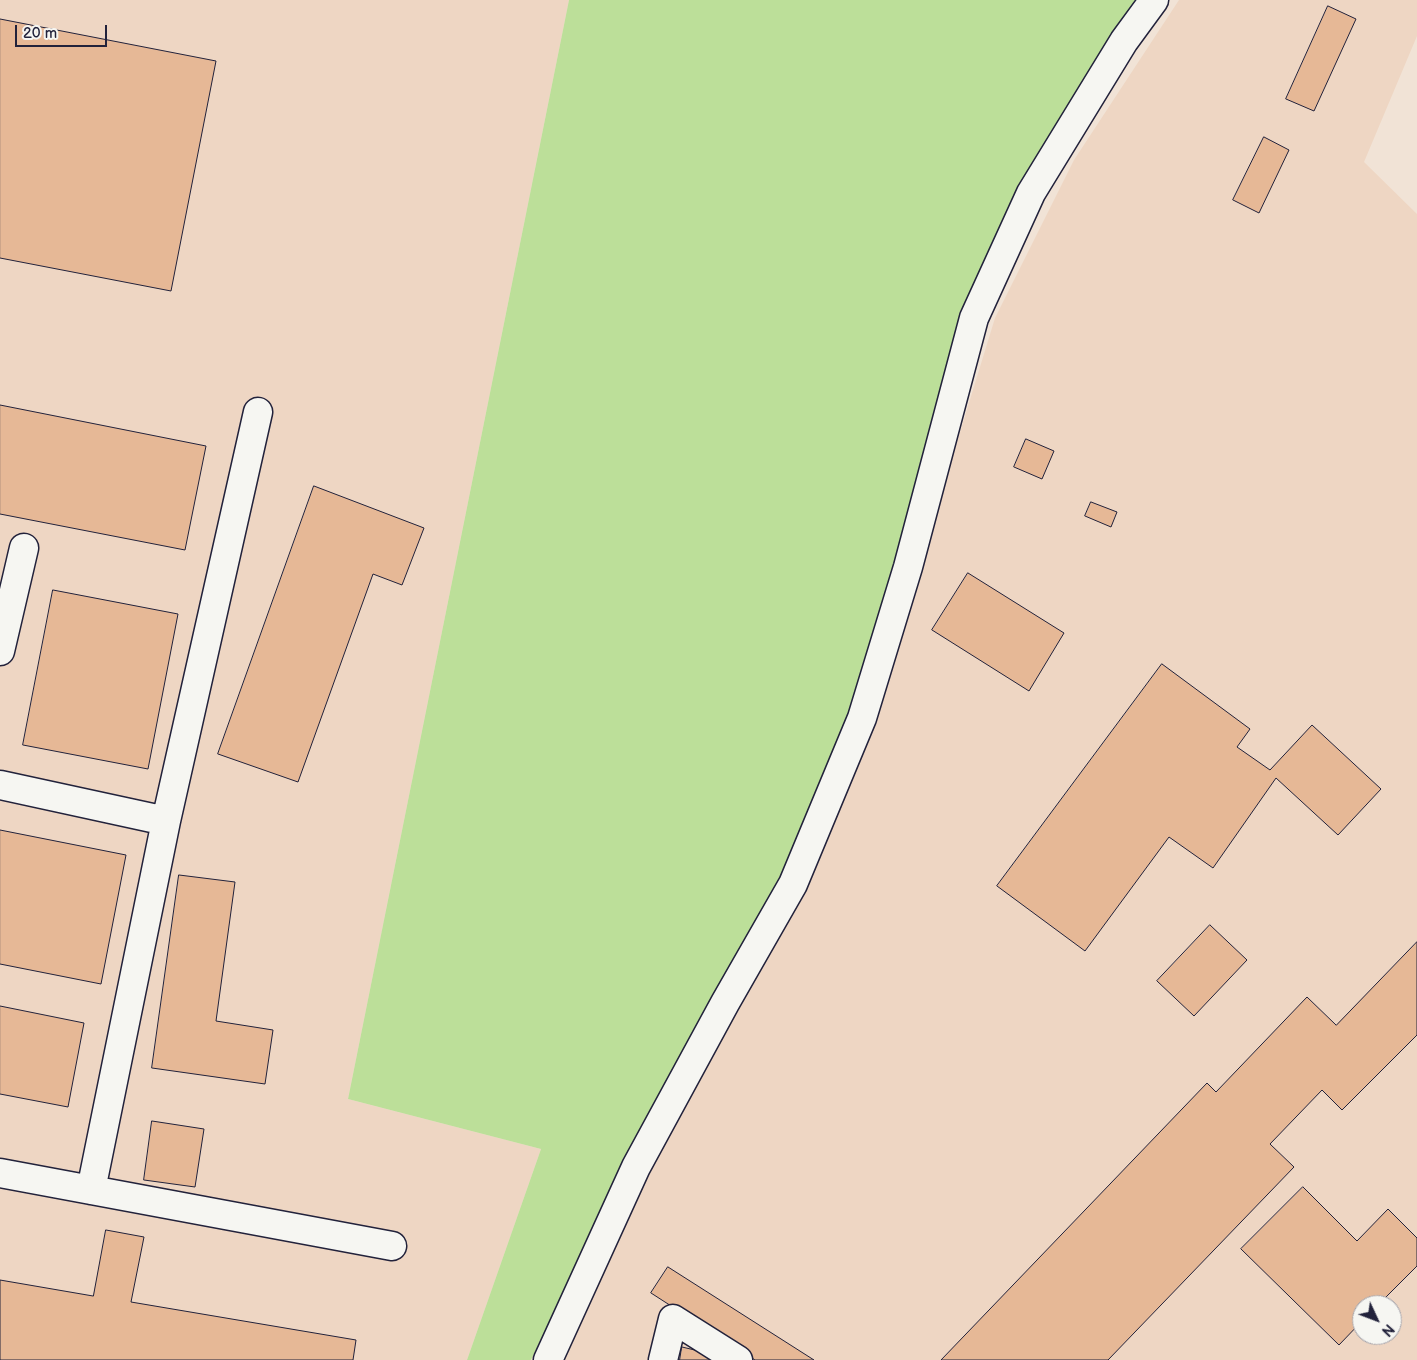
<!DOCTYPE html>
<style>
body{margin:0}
#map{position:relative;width:1417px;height:1360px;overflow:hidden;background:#f1e3d6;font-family:"Balsamiq Sans",sans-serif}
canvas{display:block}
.north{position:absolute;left:1352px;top:1295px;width:50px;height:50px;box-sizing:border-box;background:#f6f6f2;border:1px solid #a1a1a9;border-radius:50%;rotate:133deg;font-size:14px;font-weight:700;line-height:20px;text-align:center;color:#22223b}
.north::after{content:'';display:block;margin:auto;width:18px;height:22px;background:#22223b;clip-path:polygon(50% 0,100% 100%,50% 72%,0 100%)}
.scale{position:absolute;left:15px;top:25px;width:92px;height:22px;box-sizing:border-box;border:2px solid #22223b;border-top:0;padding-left:6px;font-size:15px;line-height:18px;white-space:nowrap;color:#22223b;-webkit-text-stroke:4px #f6f6f2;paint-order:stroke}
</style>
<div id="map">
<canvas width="1417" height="1360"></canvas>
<div class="north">N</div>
<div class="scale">20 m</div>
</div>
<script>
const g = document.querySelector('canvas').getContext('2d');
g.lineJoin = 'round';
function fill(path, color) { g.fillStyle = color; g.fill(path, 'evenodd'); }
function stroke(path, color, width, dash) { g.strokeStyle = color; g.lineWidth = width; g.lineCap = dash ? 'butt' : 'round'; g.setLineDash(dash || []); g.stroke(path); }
const built = new Path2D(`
 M0,0H569L348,1099L541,1149L467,1360H0Z
 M1179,0H1417V36L1364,162L1417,214V1360H559L621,1236L638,1187L724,1025L923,553L995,318L1074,160ZM1362,1305H1392V1335H1362Z`);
const green = new Path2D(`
 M569,0H1137L968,301L930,426L898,561L854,710L783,871L626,1162L531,1360H467L541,1149L348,1099Z`);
const building = new Path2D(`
 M1328,6L1356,19L1314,111L1286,99Z
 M0,19L216,61L171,291L0,258Z
 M1264,137L1289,150L1259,213L1233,200Z
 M0,405L206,446L185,550L0,514Z
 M1026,439L1054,451L1042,479L1014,467Z
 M314,486L424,528L402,585L373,574L298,782L218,754Z
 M1091,502L1117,512L1111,527L1085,516Z
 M968,573L1064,633L1029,691L932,630Z
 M53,590L178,614L148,769L23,745Z
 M1162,664L1250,729L1237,747L1270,770L1312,725L1381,789L1338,835L1276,778L1213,868L1169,837L1085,951L997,886Z
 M0,830L126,855L101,984L0,964Z
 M179,875L235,882L216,1021L273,1030L265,1084L152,1068Z
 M1210,925L1247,960L1194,1016L1157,981Z
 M1417,942V1035L1342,1110L1322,1090L1270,1144L1294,1167L1108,1360H941L1207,1083L1216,1092L1307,997L1336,1025Z
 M0,1006L84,1023L68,1107L0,1094Z
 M152,1121L204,1129L195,1187L144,1180Z
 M1303,1187L1357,1241L1388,1209L1417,1238V1266L1378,1305H1362V1321L1339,1345L1241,1249Z
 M106,1230L144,1237L131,1302L356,1340L353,1360H0V1280L93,1296Z
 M668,1267L814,1360H755L651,1293Z
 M682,1347L716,1355L715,1360H680Z`);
const minor = new Path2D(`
 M0,651L24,548
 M0,785L166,821
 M0,1173L392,1246
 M91,1190L166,821L258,412
 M548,1360L636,1167L725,1003L793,884L862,718L908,567L974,318L1031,193L1124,41L1154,0
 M663,1360L673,1319L738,1360`);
fill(built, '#eed6c3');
fill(green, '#bcdf99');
fill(building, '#e6b896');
stroke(building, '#22223b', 1);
stroke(minor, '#22223b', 31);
stroke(minor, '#f6f6f2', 28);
</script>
